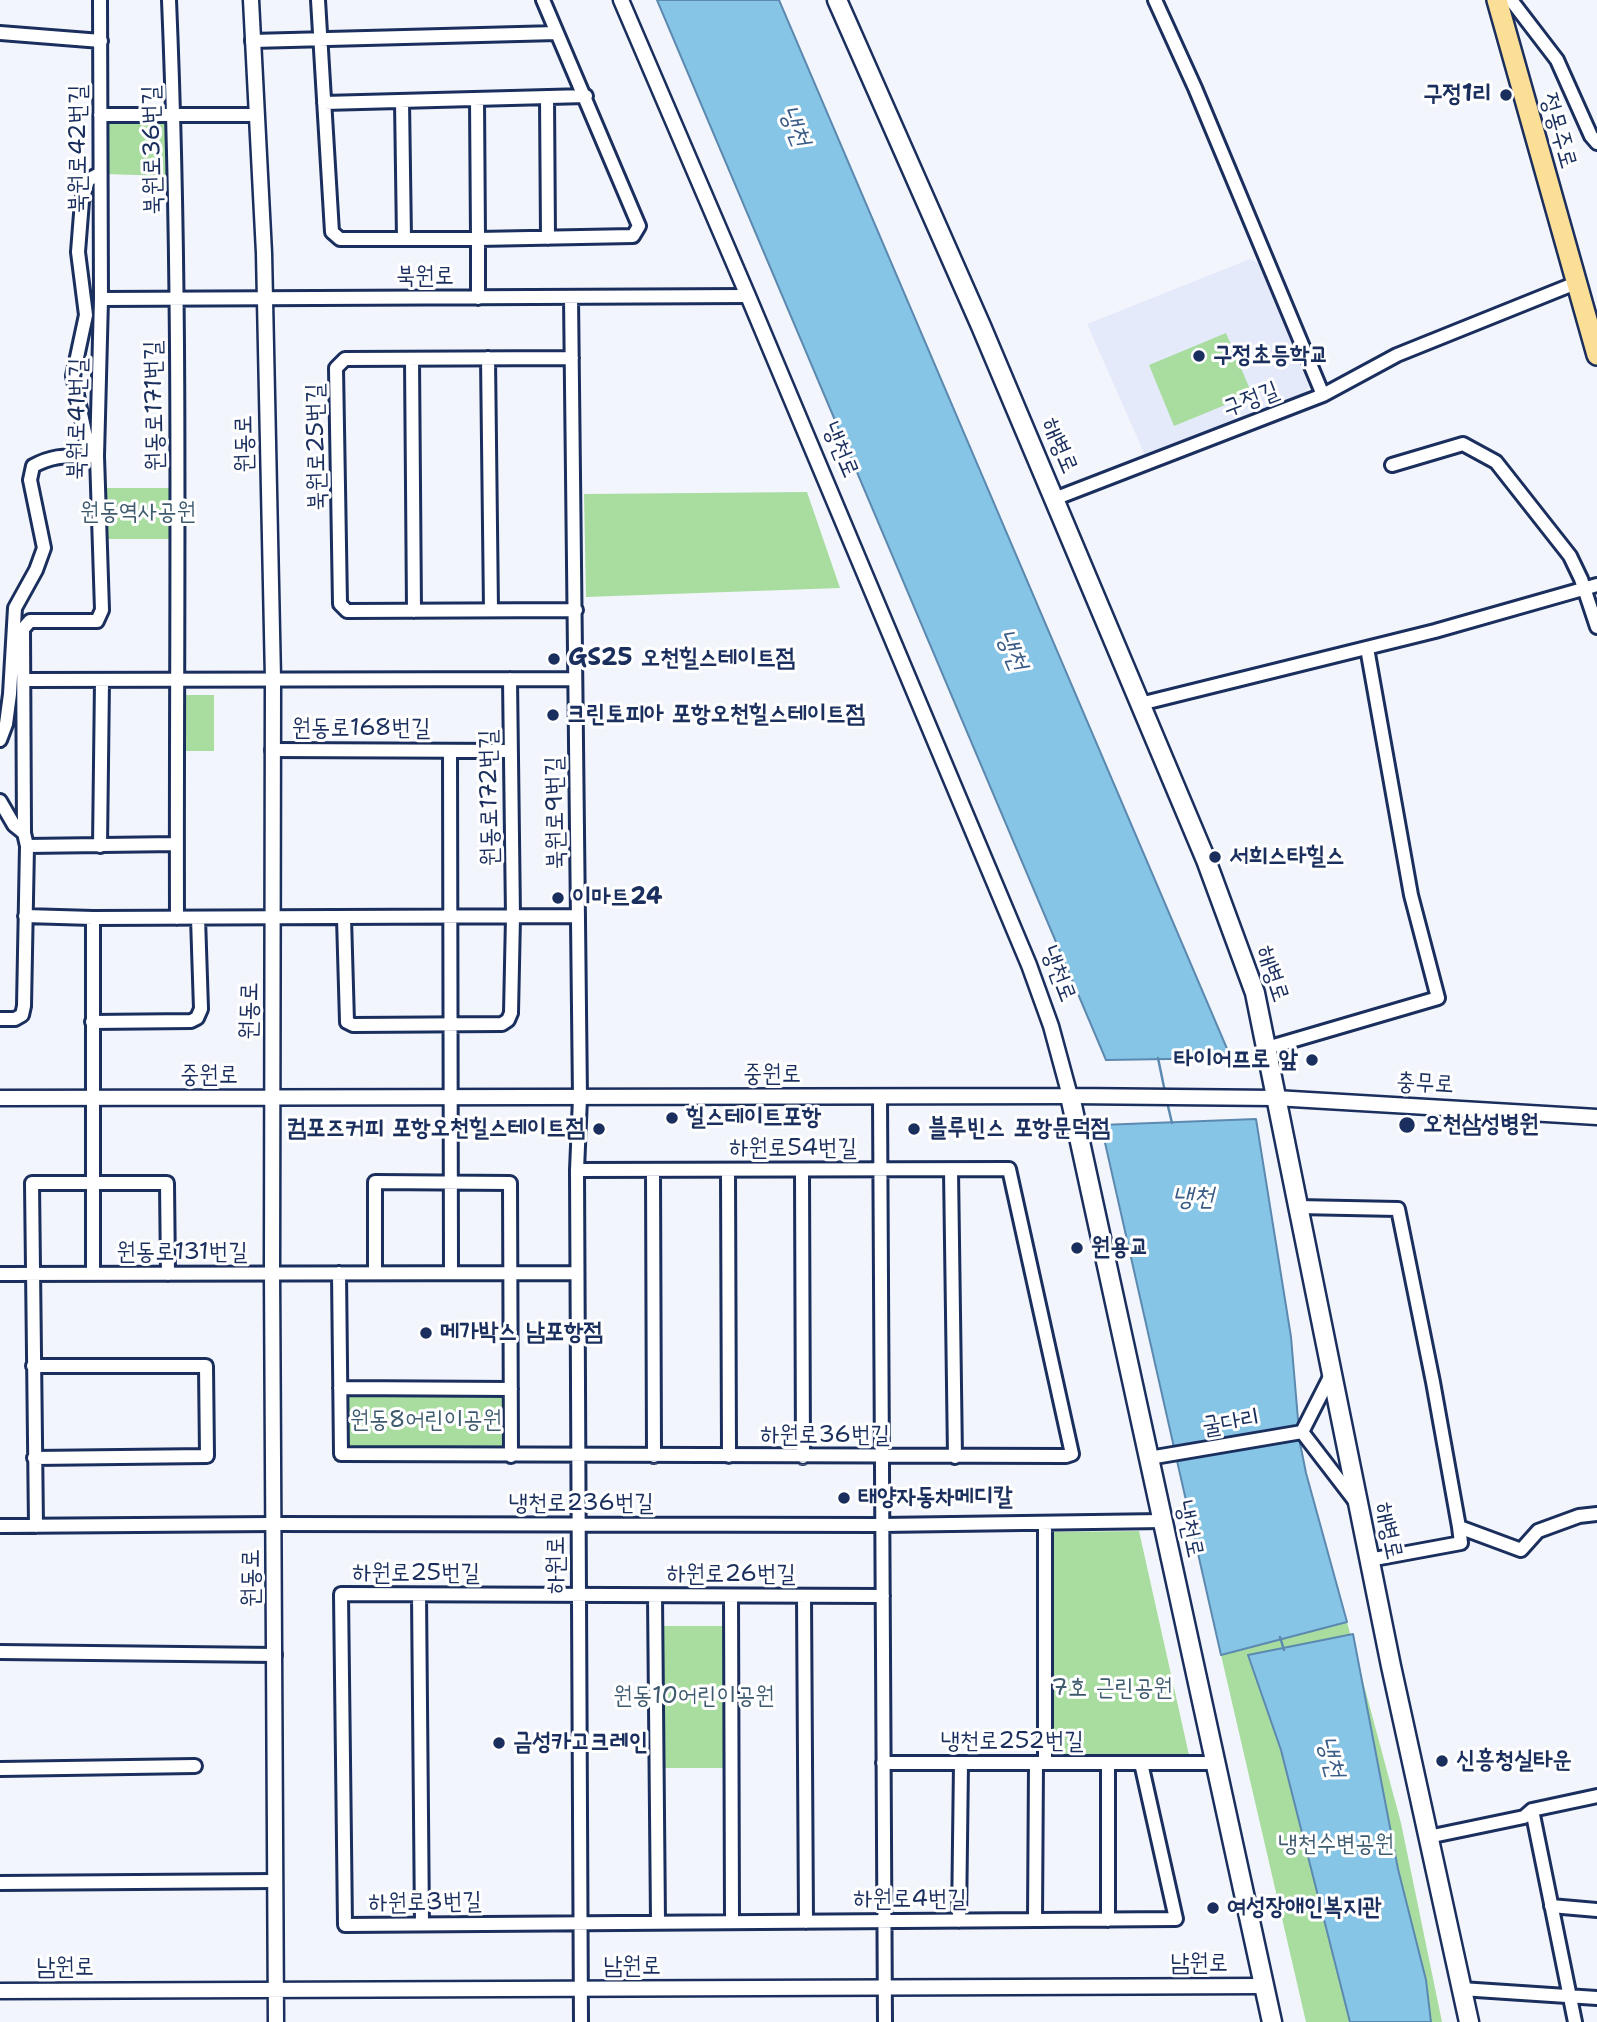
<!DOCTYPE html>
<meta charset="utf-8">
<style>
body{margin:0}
canvas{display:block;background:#f3f5fd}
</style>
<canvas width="1597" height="2022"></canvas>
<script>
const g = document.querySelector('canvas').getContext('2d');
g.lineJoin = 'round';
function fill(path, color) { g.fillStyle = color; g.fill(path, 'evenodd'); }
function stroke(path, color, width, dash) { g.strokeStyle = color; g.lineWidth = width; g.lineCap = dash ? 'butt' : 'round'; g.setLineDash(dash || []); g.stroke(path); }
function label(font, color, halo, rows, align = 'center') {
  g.font = font + ' "Shantell Sans","Poor Story",sans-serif'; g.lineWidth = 6; g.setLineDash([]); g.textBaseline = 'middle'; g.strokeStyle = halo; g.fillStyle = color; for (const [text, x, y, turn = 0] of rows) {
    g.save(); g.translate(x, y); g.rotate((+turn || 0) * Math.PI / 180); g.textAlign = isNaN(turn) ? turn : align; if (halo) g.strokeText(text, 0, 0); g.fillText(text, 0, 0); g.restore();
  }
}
const built = new Path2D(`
 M1250,259L1259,264L1309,387L1305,393L1145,455L1087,324Z`);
const green = new Path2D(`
 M109,121L164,122L170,129L169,176L104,174L105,126Z
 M1226,333L1252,394L1174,426L1149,365Z
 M106,488H170L169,539H106Z
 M807,492L840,588L586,597L584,494Z
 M185,695H214V751H186Z
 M505,1391L506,1443L500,1449L352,1450L346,1445L347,1392Z
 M1139,1531L1189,1755H1051L1050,1535L1054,1532Z
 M1347,1622L1401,1823L1442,2022H1306L1221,1655Z
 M655,1626H731V1768H657Z`);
const water = new Path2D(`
 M657,0H779L1231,1058L1106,1060Z
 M1256,1119L1291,1337L1300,1443L1306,1473L1347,1622L1221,1655L1101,1125Z
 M1353,1634L1398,1869L1426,1980L1431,2022H1350L1281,1750L1248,1655Z`);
const stream = new Path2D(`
 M1158,1058L1165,1092
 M1167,1102L1172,1123
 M1280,1637L1284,1650`);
const minor = new Path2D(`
 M169,0C182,306 176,612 177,918
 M318,0L332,232L340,239H478L477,99
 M1155,0L1195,88L1323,395
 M1511,0L1557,60L1591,136L1597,143
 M0,33L101,41
 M252,41L557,33
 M547,97L548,238
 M402,101L404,239
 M324,103L586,96
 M100,115H257
 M571,297L580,1098L577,1170L581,2022
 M478,298V239L633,236L639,226L543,0
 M101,299L748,296
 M488,358L491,610
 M572,358L345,359L336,368L340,604L347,611L576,610
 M412,360L414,611
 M90,456L73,376L86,315L78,252L82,201L88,180L99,174
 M1392,465L1463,444L1496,462L1570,556L1581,579L1597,627
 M1054,499L1323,395L1397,355L1576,283
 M25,680L575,679
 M1140,704L1435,631L1597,585
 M0,740L6,724L10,694L15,608L36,570L44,548L30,480L33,466C57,453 71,457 97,456
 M272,750L510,751
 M450,751L451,1273
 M0,801L14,825L24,833
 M27,846L177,844
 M100,846L102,681
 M25,916L93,918
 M344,918L347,1022L353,1025L502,1024L508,1020L511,1013L513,917L510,679
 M0,1019H15L22,1015L24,1006L27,846L24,833L23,629L30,621H97L102,610L97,456L101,299L100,0
 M92,1022L191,1021L197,1018L201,1009L198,918
 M1267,1048L1438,998L1411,895L1367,648
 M880,1097L885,2022
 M653,1170L654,1456
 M728,1170L729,1456
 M802,1170L803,1457
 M951,1170L955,1457
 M1297,1207L1398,1209L1433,1382L1459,1527L1521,1550L1538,1531L1579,1516L1597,1514
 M339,1273L341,1454L1066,1456L1072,1454L1009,1169L577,1170
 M375,1273V1182L510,1183L511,1456
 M0,1274L577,1273
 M93,1274V918L578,916
 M33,1366H206L207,1456L34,1458
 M340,1388L511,1389
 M1302,1432L1355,1501
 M1302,1432L1331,1375
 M1149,1458L1302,1432
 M0,1526L274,1524L882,1525L1163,1521
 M36,1526L32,1183H167L168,1274
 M1369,1560L1461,1543L1459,1527
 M419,1595L422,1924
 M655,1596L658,1922
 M731,1596L732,1922
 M804,1596L806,1922
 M883,1596L341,1594L345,1925L1176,1919L1141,1763
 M0,1652L275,1655
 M883,1763H1216
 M1045,1763V1523
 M1108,1763V1920
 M0,1769L195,1766
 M1428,1837L1524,1817L1532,1810
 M0,1883L275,1881
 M1551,1906L1597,1910
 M1035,1920L1036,1763
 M959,1921L961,1763
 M1461,1989L1597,1998
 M1575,2022L1532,1810L1597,1796`);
const tertiary = new Path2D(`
 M251,0L264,253L273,679L272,1273L276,2022
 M621,0L748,296L1029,965L1051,1026L1070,1096
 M0,1098L1070,1096L1275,1098L1597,1117
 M0,1991L1265,1986`);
const secondary = new Path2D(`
 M837,0L981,326L1054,499L1206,860L1255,993L1391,1666L1469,2022
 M1070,1096L1272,2022`);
const primary = new Path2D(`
 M1497,0L1597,355`);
const markers = [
 [1506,95,7,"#1b2f5e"],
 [1199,356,7,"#1b2f5e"],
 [554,659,7,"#1b2f5e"],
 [553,715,7,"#1b2f5e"],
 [1215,857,7,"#1b2f5e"],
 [558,898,7,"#1b2f5e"],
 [1312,1060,7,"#1b2f5e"],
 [672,1118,7,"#1b2f5e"],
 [1407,1125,9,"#1b2f5e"],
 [599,1129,7,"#1b2f5e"],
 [914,1129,7,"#1b2f5e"],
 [1077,1248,7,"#1b2f5e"],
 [426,1333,7,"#1b2f5e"],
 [844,1498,7,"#1b2f5e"],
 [499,1743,7,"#1b2f5e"],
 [1442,1761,7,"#1b2f5e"],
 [1213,1908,7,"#1b2f5e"]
];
const poiNames = [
 ["구정1리",1492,95,"right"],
 ["구정초등학교",1213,356],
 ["GS25 오천힐스테이트점",568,659],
 ["크린토피아 포항오천힐스테이트점",567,715],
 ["서희스타힐스",1229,857],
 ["이마트24",572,898],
 ["타이어프로 앞",1298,1060,"right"],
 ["힐스테이트포항",686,1118],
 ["오천삼성병원",1423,1125],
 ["컴포즈커피 포항오천힐스테이트점",585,1129,"right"],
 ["블루빈스 포항문덕점",928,1129],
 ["원용교",1091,1248],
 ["메가박스 남포항점",440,1333],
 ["태양자동차메디칼",858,1498],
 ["금성카고크레인",513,1743],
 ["신흥청실타운",1456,1761],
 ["여성장애인복지관",1227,1908]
];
const streetNames = [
 ["정몽주로",1558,131,74],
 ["북원로42번길",79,149,-90],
 ["북원로36번길",153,150,-91],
 ["북원로",425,277],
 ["구정길",1251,400,-21],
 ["원동로171번길",155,406,-91],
 ["북원로41번길",78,419,-89],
 ["원동로",245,444,-91],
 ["해병로",1059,446,67],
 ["북원로25번길",317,447,-91],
 ["냉천로",840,450,67],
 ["원동로168번길",361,729],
 ["원동로172번길",490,798,-91],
 ["북원로9번길",556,813,-91],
 ["냉천로",1058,974,69],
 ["해병로",1272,974,72],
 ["원동로",250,1011,-89],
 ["중원로",772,1075],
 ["중원로",209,1076],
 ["충무로",1425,1084,3],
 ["하원로54번길",793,1149],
 ["원동로131번길",182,1253],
 ["굴다리",1231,1423,-10],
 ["하원로36번길",825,1436],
 ["냉천로236번길",581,1504],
 ["냉천로",1189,1529,78],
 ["해병로",1388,1531,78],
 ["하원로",557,1565,-90],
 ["하원로25번길",416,1574],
 ["하원로26번길",731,1575],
 ["원동로",252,1578,-90],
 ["냉천로252번길",1012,1742],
 ["하원로4번길",910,1900],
 ["하원로3번길",425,1903,-1],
 ["남원로",1199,1964],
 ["남원로",632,1967],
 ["남원로",65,1968]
];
const parkNames = [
 ["원동역사공원",138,513],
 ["원동8어린이공원",426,1421],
 ["7호 근린공원",1112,1689],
 ["원동10어린이공원",694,1697],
 ["냉천수변공원",1336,1845]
];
const waterNames = [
 ["냉천",794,126,68],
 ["냉천",1011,650,67],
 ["냉천",1193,1198],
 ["냉천",1330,1757,75]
];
fill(built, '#e5eafb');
fill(green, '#a9dda0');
fill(water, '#87c5e7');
stroke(water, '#5c89b0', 2);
stroke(stream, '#5c89b0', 2.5);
stroke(minor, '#1b2f5e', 18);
stroke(tertiary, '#1b2f5e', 19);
stroke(secondary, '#1b2f5e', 23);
stroke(primary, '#1b2f5e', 24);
stroke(minor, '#fff', 12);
stroke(tertiary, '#fff', 14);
stroke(secondary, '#fff', 18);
stroke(primary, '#fbdf96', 19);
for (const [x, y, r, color] of markers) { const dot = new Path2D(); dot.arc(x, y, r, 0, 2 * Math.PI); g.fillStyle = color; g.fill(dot); stroke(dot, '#fff', 2.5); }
label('bold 24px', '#1b2f5e', '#fff', poiNames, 'left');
label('24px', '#1b2f5e', '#fff', streetNames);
label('24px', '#3e5a6e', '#fff', parkNames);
label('italic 26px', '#3b5c87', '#fff', waterNames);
</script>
